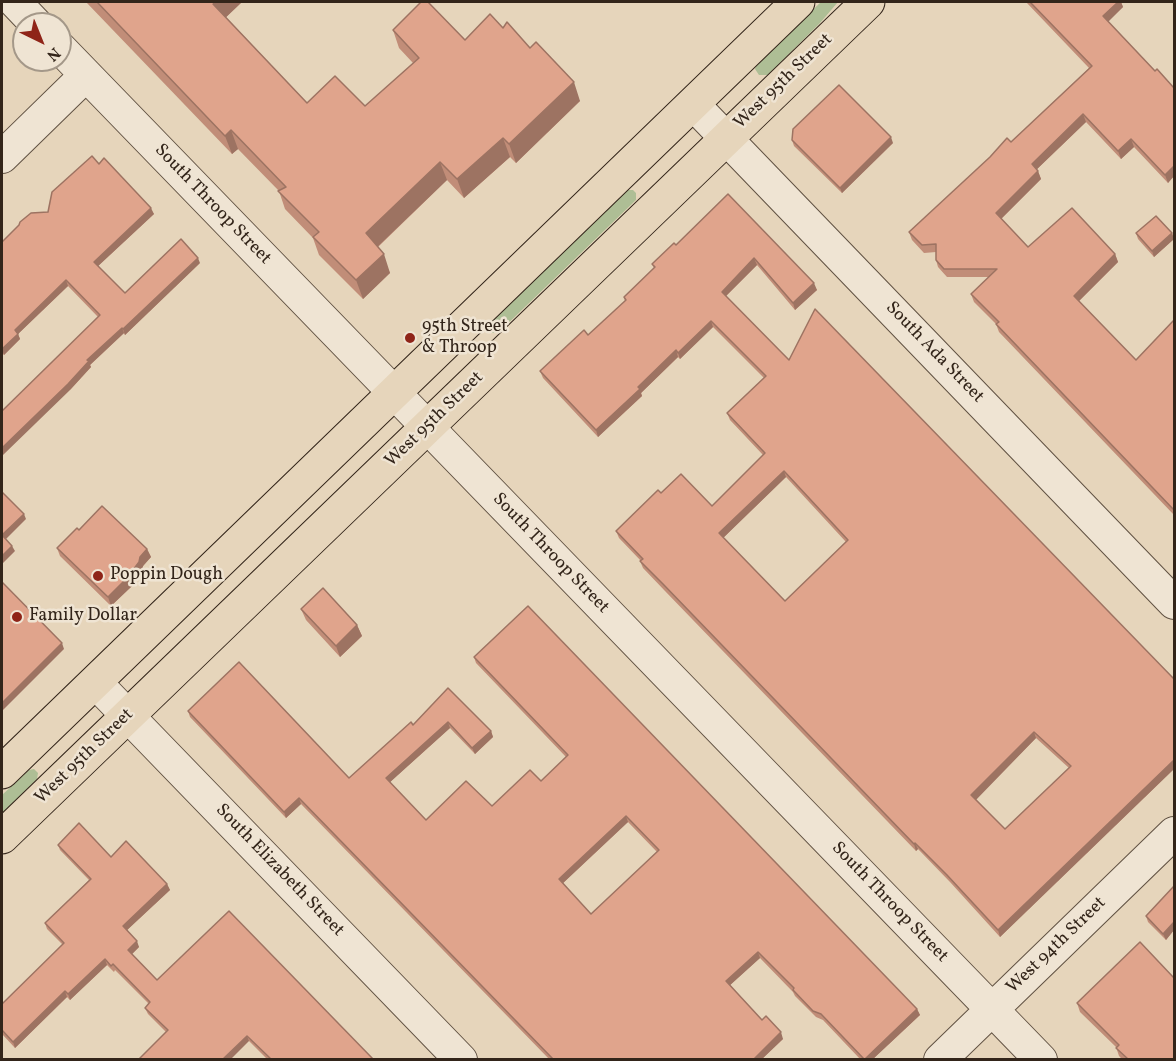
<!DOCTYPE html>
<style>
body{margin:0}
#map{position:relative;width:1176px;height:1061px;overflow:hidden;background:#e6d5bb;font-family:Vollkorn,serif}
canvas{display:block}
.frame{position:absolute;inset:0;border:3px solid #33251a;pointer-events:none}
.north{position:absolute;left:12px;top:12px;width:60px;height:60px;box-sizing:border-box;background:#efe4d3;border:2px solid #a49889;border-radius:50%;rotate:137deg;font-size:16px;font-weight:700;line-height:24px;text-align:center;color:#33251a}
.north::after{content:'';display:block;margin:auto;width:21px;height:27px;background:#8f2418;clip-path:polygon(50% 0,100% 100%,50% 72%,0 100%)}
</style>
<div id="map">
<canvas width="1176" height="1061"></canvas>
<div class="frame"></div>
<div class="north">N</div>
</div>
<script>
const g = document.querySelector('canvas').getContext('2d');
g.lineJoin = 'round';
function fill(path, color) { g.fillStyle = color; g.fill(path, 'evenodd'); }
function stroke(path, color, width, dash) { g.strokeStyle = color; g.lineWidth = width; g.lineCap = dash ? 'butt' : 'round'; g.setLineDash(dash || []); g.stroke(path); }
function label(font, color, halo, rows, align = 'center') {
  g.font = font + ' Vollkorn,serif'; g.lineWidth = 5; g.setLineDash([]); g.textBaseline = 'middle'; g.strokeStyle = halo; g.fillStyle = color; for (const [text, x, y, turn = 0] of rows) {
    g.save(); g.translate(x, y); g.rotate((+turn || 0) * Math.PI / 180); g.textAlign = isNaN(turn) ? turn : align; if (halo) g.strokeText(text, 0, 0); g.fillText(text, 0, 0); g.restore();
  }
}
const green = new Path2D(`
 M821,2H838L820,23L768,75H759L755,69L757,63Z
 M627,190H633L636,193V200L498,333H492L488,329L489,324Z
 M34,769L38,773L37,779L2,814V795L29,770Z`);
const minor = new Path2D(`
 M15,2L36,24
 M60,48L1041,1060
 M693,104L1174,603
 M2,157L86,75
 M96,683L461,1060
 M940,1060L1174,833`);
const major = new Path2D(`
 M2,772L798,2
 M2,837L868,2`);
const wall = new Path2D(`
 M86,2H242L226,17L307,103L365,106L413,63L399,48L393,30L465,40L503,28L530,48L580,101L516,163L510,157L464,198L447,180L378,247L390,273L363,299L319,255L313,238L285,209L279,191L238,149L232,154Z
 M1026,2H1121L1123,7L1108,21L1155,71L1174,88V176L1168,183L1134,147L1121,159L1086,122L1037,169L1041,179L1001,219L1028,247L1115,254L1118,262L1079,301L1136,360L1174,320V515L999,332L996,324L974,302L971,294L989,277H947L938,267L936,260V252L924,253L912,240L909,232L1011,142L1089,68Z
 M792,140L893,143L842,193L794,146Z
 M99,164L154,214L98,266L125,293L200,263L125,335L124,333L90,365L91,367L70,390L98,317L68,286L18,334L20,339L4,355L2,353V242L48,212Z
 M728,194L817,290L795,310L757,265L726,296L789,360L1174,679V769L1000,937L950,882L918,849L916,851L665,591L643,568L640,561H641L619,538L616,531L661,493L712,506L763,455L730,420L727,413L764,378L713,327L680,359L678,357L641,393L642,396L598,437L543,378L540,371L588,335L625,301L624,297L654,268L652,264L676,245ZM786,477L846,542L785,601L723,538ZM1036,738L1069,768L1005,829L976,799Z
 M1136,233H1172L1174,239L1154,257L1138,239Z
 M79,530L147,549L151,557L143,566L142,571L131,587L111,606L60,556L57,548Z
 M301,609L357,625L362,636L340,657L306,620Z
 M474,657L917,1009L920,1015L873,1059H860L823,1020L816,1017L795,996L793,992L760,958L730,985L762,1020L783,1039L762,1059H549L301,804L286,818L190,717L188,711L349,778L413,725L448,688L491,731L493,737L475,754L450,728L390,782L426,820L492,806L541,781L566,757L476,663ZM628,822L657,852L591,914L563,883Z
 M58,845L111,857L167,884L170,890L127,930L139,947L132,954L157,980L373,1059H267L249,1041L166,1032L148,1014L145,1008L149,1004L115,970L114,972L107,965L70,1000L67,997L15,1048L2,1034V1004L63,945L47,929L45,923L89,880L60,850Z
 M1174,886V930L1166,940L1148,922L1146,916Z
 M1077,1003L1174,1059H1122L1119,1056L1116,1047L1080,1012Z`);
const shadedWall = new Path2D(`
 M216,2H242L220,23L213,4Z
 M1118,2H1121L1123,7L1106,24L1103,16Z
 M574,82L580,101L516,163L509,144Z
 M1083,114L1086,122L1034,172L1032,164Z
 M231,130L238,149L232,154L225,136Z
 M891,137L893,143L842,193L840,188Z
 M503,138L510,157L464,198L457,179Z
 M1131,139L1134,147L1121,159L1118,151Z
 M440,162L447,180L373,251L366,233Z
 M1174,166V176L1168,183L1165,175Z
 M1038,171L1041,179L999,221L996,213Z
 M151,208L154,214L96,268L94,262Z
 M1172,233L1174,239L1154,257L1152,251Z
 M384,254L390,273L363,299L356,280Z
 M1115,254L1118,262L1076,304L1074,296Z
 M198,258L200,263L125,335L123,329Z
 M754,258L757,265L724,298L722,292Z
 M66,280L68,286L18,334L20,339L4,355L2,349L15,330Z
 M814,283L817,290L795,310L793,303Z
 M711,321L713,327L680,359L678,353Z
 M122,328L124,333L90,365L91,367L70,390L2,456V448L87,360Z
 M676,350L678,357L641,393L642,396L598,437L596,430L638,387Z
 M784,471L786,477L721,540L719,533Z
 M24,514L26,519L4,541L2,535Z
 M12,546L15,551L2,564V556Z
 M147,549L151,557L143,566L142,571L131,587L111,606L108,597Z
 M357,625L362,636L340,657L336,646Z
 M62,643L64,649L2,711V703Z
 M448,722L450,728L388,784L386,778Z
 M491,731L493,737L475,754L472,748Z
 M1034,732L1036,738L974,802L971,795Z
 M1174,760V769L1000,937L998,930Z
 M299,798L301,804L286,818L284,812Z
 M626,816L628,822L561,885L559,879Z
 M915,843L918,849L916,851L914,844Z
 M167,884L170,890L125,932L123,926Z
 M1174,922V930L1166,940L1163,934Z
 M137,941L139,947L130,956L128,950Z
 M758,952L760,958L728,987L726,981Z
 M105,959L107,965L70,1000L68,994Z
 M65,991L67,997L15,1048L13,1042Z
 M917,1009L920,1015L873,1059H865Z
 M781,1032L783,1039L762,1059H754Z
 M247,1036L249,1041L231,1059H223Z`);
const building = new Path2D(`
 M97,2H216L213,4L307,103L335,76L365,106L419,58L393,30L421,2H428L465,40L490,14L503,28L507,22L530,48L536,42L574,82L509,144L503,138L457,179L440,162L366,233L384,254L356,280L313,237L319,232L278,191L286,187L231,130L225,136Z
 M1030,2H1118L1103,16L1155,71L1157,69L1174,88V166L1165,175L1131,139L1118,151L1083,114L1032,164L1038,171L996,213L1028,247L1072,208L1115,254L1074,296L1136,360L1174,320V510L996,324L999,322L971,294L997,269H944L936,260V244L922,245L909,232L990,157L1007,138L1011,142L1092,66Z
 M839,85L891,137L840,188L792,140L793,129Z
 M92,156L99,164L104,158L151,208L94,262L125,293L181,239L198,258L123,329L122,328L87,360L89,361L68,384L2,448V411L100,315L66,280L15,330L18,334L2,349V242L19,225L20,222L31,213L48,212L52,192Z
 M728,194L814,283L793,303L754,258L722,292L789,360L815,309L1174,679V760L998,930L947,875L915,843L914,844L663,584L640,561L643,559L616,531L658,490L661,493L681,474L712,506L765,453L727,413L766,376L711,321L678,353L676,350L638,387L640,389L596,430L540,371L584,330L588,335L626,300L624,297L655,267L652,264L674,243L676,245ZM784,471L848,540L785,601L719,533ZM1034,732L1071,766L1005,829L971,795Z
 M1156,216L1172,233L1152,251L1136,233Z
 M2,492L24,514L2,535L12,546L2,556Z
 M102,506L147,549L140,557L139,562L127,578L108,597L57,548L77,528L79,530Z
 M2,582L62,643L2,703Z
 M323,588L357,625L336,646L301,609Z
 M528,606L917,1009L865,1059H864L821,1014L813,1011L793,990L794,988L758,952L726,981L762,1020L766,1016L781,1032L754,1059H553L299,798L284,812L188,711L239,662L349,778L411,722L413,725L448,688L491,731L472,748L448,722L386,778L426,820L466,781L492,806L530,770L541,781L568,755L474,657ZM626,816L659,850L591,914L559,879Z
 M79,823L111,857L126,841L167,884L123,926L137,941L128,950L157,980L229,911L373,1059H271L247,1036L223,1059H139L168,1030L145,1008L150,1002L113,964L111,966L105,959L68,994L65,991L13,1042L2,1030V1004L64,943L45,923L91,879L58,845Z
 M1174,886V922L1163,934L1146,916Z
 M1140,942L1174,978V1059H1128L1116,1048L1119,1045L1077,1003Z`);
const markers = [
 [410,338,6,"#8f2418"],
 [98,576,6,"#8f2418"],
 [17,617,6,"#8f2418"]
];
const streetNames = [
 ["West 95th Street",784,82,-44],
 ["South Throop Street",212,205,46],
 ["South Ada Street",934,353,46],
 ["West 95th Street",435,420,-44],
 ["South Throop Street",550,554,46],
 ["West 95th Street",85,757,-44],
 ["South Elizabeth Street",279,871,46],
 ["South Throop Street",889,903,46],
 ["West 94th Street",1057,946,-44]
];
const poiNames = [
 ["95th Street",422,328],
 ["& Throop",422,349],
 ["Poppin Dough",110,576],
 ["Family Dollar",29,617]
];
fill(green, '#aebe95');
stroke(minor, '#605142', 34);
stroke(major, '#33251a', 35);
stroke(minor, '#efe4d3', 32);
stroke(major, '#e6d5bb', 33);
fill(wall, '#c18d78');
fill(shadedWall, '#9d7362');
fill(building, '#e0a48c');
stroke(building, '#9d7362', 1.5);
for (const [x, y, r, color] of markers) { const dot = new Path2D(); dot.arc(x, y, r, 0, 2 * Math.PI); g.fillStyle = color; g.fill(dot); stroke(dot, '#efe4d3', 2); }
label('18px', '#33251a', '#efe4d3', streetNames);
label('18px', '#33251a', '#efe4d3', poiNames, 'left');
</script>
